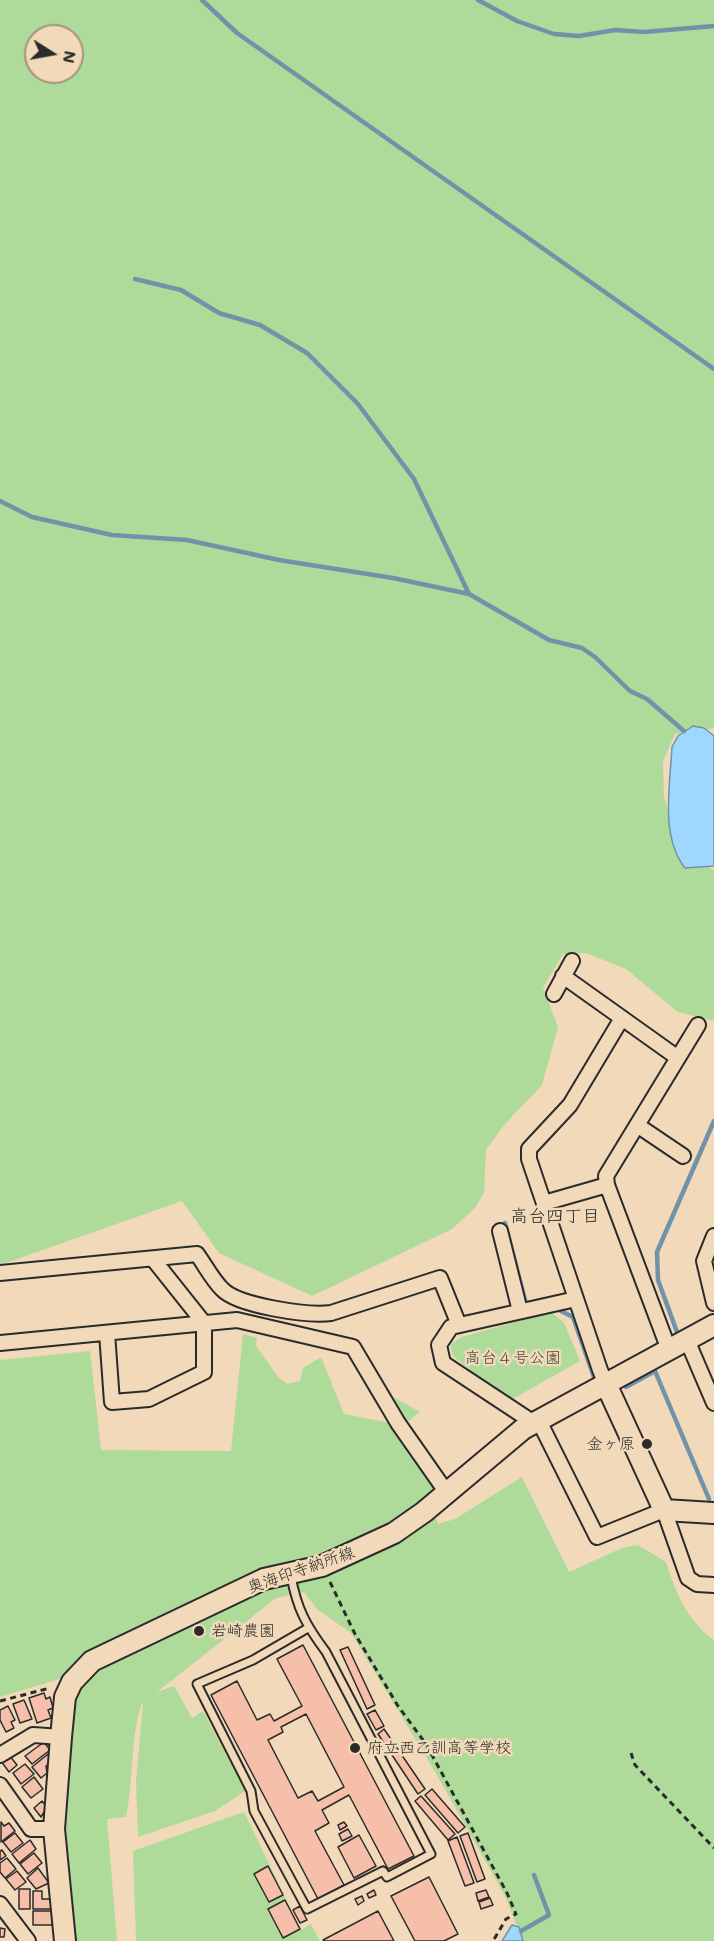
<!DOCTYPE html>
<meta charset="utf-8">
<style>
body{margin:0}
#map{position:relative;width:714px;height:1941px;overflow:hidden;background:#f1d9b9;font-family:Mali,sans-serif}
canvas{display:block}
.north{position:absolute;left:24px;top:24px;width:60px;height:60px;box-sizing:border-box;background:#f1d9b9;border:2px solid #a29380;border-radius:50%;rotate:101deg;font-size:16px;font-weight:700;line-height:24px;text-align:center;color:#2b2b2b}
.north::after{content:'';display:block;margin:auto;width:21px;height:27px;background:#2b2b2b;clip-path:polygon(50% 0,100% 100%,50% 72%,0 100%)}
</style>
<div id="map">
<canvas width="714" height="1941"></canvas>
<div class="north">N</div>
</div>
<script>
const g = document.querySelector('canvas').getContext('2d');
g.lineJoin = 'round';
function fill(path, color) { g.fillStyle = color; g.fill(path, 'evenodd'); }
function stroke(path, color, width, dash) { g.strokeStyle = color; g.lineWidth = width; g.lineCap = dash ? 'butt' : 'round'; g.setLineDash(dash || []); g.stroke(path); }
function label(font, color, halo, rows, align = 'center') {
  g.font = font + ' Mali,"Klee One",sans-serif'; g.lineWidth = 5; g.setLineDash([]); g.textBaseline = 'middle'; g.strokeStyle = halo; g.fillStyle = color; for (const [text, x, y, turn = 0] of rows) {
    g.save(); g.translate(x, y); g.rotate((+turn || 0) * Math.PI / 180); g.textAlign = isNaN(turn) ? turn : align; if (halo) g.strokeText(text, 0, 0); g.fillText(text, 0, 0); g.restore();
  }
}
const green = new Path2D(`
 M0,0H714V728L675,734L663,761L664,797L677,841L714,871V1021L678,1012L626,969L586,953L563,954L543,988L558,1027L542,1085L504,1125L486,1150L484,1193L475,1208L452,1229L312,1296L219,1253L182,1201L0,1265ZM36,36H72V72H36Z
 M551,1312L564,1323L580,1361L509,1401L453,1356L450,1344L462,1337Z
 M243,1334L257,1338L256,1346L279,1378L287,1384L300,1381L303,1368L321,1357L344,1414L391,1423L433,1482V1491L427,1496L438,1524L455,1519L522,1477L569,1572L622,1548L638,1545L666,1562C675,1591 688,1622 714,1640V1941H523L505,1896L437,1775L351,1633L317,1609L304,1592L276,1598L157,1692L174,1686L192,1718L203,1711L245,1791L215,1811L138,1837L136,1782L143,1703L141,1705C130,1743 134,1778 126,1817L107,1819L117,1941H71L63,1831L70,1738L77,1697L76,1674L0,1697V1360L90,1351L101,1450L231,1451Z
 M384,1392L420,1412L405,1424Z
 M244,1812L301,1930L311,1924L320,1941H136L133,1851Z`);
const water = new Path2D(`
 M693,726L704,728L714,736V866L685,868C660,836 670,786 672,747L678,736Z
 M512,1925L519,1927L523,1941H502Z`);
const stream = new Path2D(`
 M202,0L237,33L714,369
 M478,0L517,21L554,34L579,36L615,30L644,32L714,26
 M135,279L181,290L219,313L260,325L307,353L358,404L414,479L469,594
 M0,501L32,517L112,535L187,540L279,560L393,578L469,594L549,640L582,648L595,657L630,691L647,699L684,731
 M505,1223L526,1304
 M555,1308L573,1317L595,1380
 M677,1332L658,1280L657,1252L714,1121
 M626,1387L655,1371L709,1499
 M521,1931L549,1915L534,1875`);
const building = new Path2D(`
 M303,1645L414,1856L388,1869L349,1795L322,1810L329,1823L315,1831L344,1885L318,1899L211,1695L237,1681L257,1720L270,1714L274,1721L302,1706L277,1659ZM306,1714L344,1787L318,1801L312,1791L298,1798L268,1740L283,1732L281,1727Z
 M348,1647L375,1705L367,1709L340,1650Z
 M44,1693L46,1699L50,1697L53,1708L48,1710L51,1718L37,1723L29,1698Z
 M24,1700L32,1719L20,1723L13,1704Z
 M8,1706L15,1720L11,1722L14,1728L6,1732L0,1720V1710Z
 M375,1710L384,1726L376,1730L367,1714Z
 M384,1729L425,1789L418,1794L378,1734Z
 M44,1742L50,1750L32,1764L25,1756Z
 M48,1754L53,1760L46,1766L47,1773L41,1778L32,1767Z
 M9,1755L17,1765L9,1772L1,1761Z
 M25,1764L34,1774L21,1784L13,1773Z
 M34,1777L43,1789L31,1798L22,1787Z
 M432,1789L465,1827L458,1833L425,1795Z
 M421,1796L455,1834L448,1840L415,1801Z
 M42,1801L47,1807L41,1817L34,1808Z
 M1,1822L4,1826L9,1823L15,1831L1,1842Z
 M344,1822L347,1826L340,1830L338,1825Z
 M348,1829L352,1836L342,1841L339,1834Z
 M15,1833L23,1843L11,1852L3,1842Z
 M468,1833L485,1879L477,1882L460,1836Z
 M359,1835L376,1866L354,1878L338,1847Z
 M457,1837L474,1883L465,1886L448,1841Z
 M30,1840L36,1849L19,1863L12,1854Z
 M2,1850L6,1856L0,1860V1851Z
 M34,1853L42,1863L28,1874L20,1864Z
 M7,1858L16,1869L5,1878L0,1872V1863Z
 M268,1866L283,1895L269,1902L254,1874Z
 M38,1868L49,1883L36,1889L27,1878Z
 M17,1871L26,1882L15,1890L6,1879Z
 M429,1877L458,1934L444,1941H415L391,1896Z
 M19,1889H30V1909H19Z
 M374,1890L376,1895L369,1898L367,1894Z
 M486,1890L489,1897L478,1901L476,1893Z
 M33,1891H42V1899H51V1909H33Z
 M362,1896L364,1901L358,1905L355,1899Z
 M490,1898L493,1905L481,1909L479,1902Z
 M285,1900L300,1929L283,1938L268,1909Z
 M300,1906L307,1920L300,1923L293,1910Z
 M33,1911H52V1925H33Z
 M378,1911L394,1941H324L323,1940Z
 M0,1928L5,1929L4,1937H0Z`);
const path = new Path2D(`
 M330,1582L355,1634L398,1706L426,1744L507,1893L516,1914L506,1919L493,1941
 M0,1701L50,1688
 M631,1753L635,1765L714,1848`);
const lane = new Path2D(`
 M291,1576C297,1609 306,1625 326,1652L431,1854L387,1877L383,1871L307,1909L254,1811L251,1791L197,1684L253,1660L308,1628`);
const street = new Path2D(`
 M563,976L678,1058
 M554,994L572,961
 M637,1125L683,1156
 M544,1203L607,1185
 M500,1231L520,1311
 M714,1236L704,1261L714,1303
 M0,1273L197,1254C205,1265 212,1279 222,1289C238,1306 308,1316 331,1313L440,1278L459,1325
 M107,1333L112,1402L149,1399L204,1372V1323L153,1259
 M687,1340L714,1403
 M0,1343L237,1320L353,1347L398,1423L447,1493
 M669,1350L607,1185L606,1176L698,1025
 M606,1384L600,1370L529,1159V1149L570,1105L622,1018
 M539,1421L597,1537L664,1510L688,1578L697,1584L714,1585
 M534,1423L443,1363L439,1345L451,1327L576,1299
 M0,1755L33,1735L61,1737
 M0,1785L31,1829H54
 M0,1904L28,1941`);
const secondary = new Path2D(`
 M606,1384L664,1510L714,1513
 M65,1941L54,1829L61,1737L65,1697L72,1682L92,1661L264,1579L322,1566L394,1533L424,1512L523,1429L714,1325`);
const markers = [
 [647,1444,6,"#2b2b2b"],
 [199,1631,6,"#2b2b2b"],
 [355,1748,6,"#2b2b2b"]
];
const parkNames = [
 ["高台４号公園",513,1358]
];
const poiNames = [
 ["金ヶ原",635,1444,"right"],
 ["岩崎農園",211,1631],
 ["府立西乙訓高等学校",367,1748]
];
const streetNames = [
 ["奥海印寺納所線",301,1570,-19]
];
const neighbourhoodNames = [
 ["高台四丁目",555,1216]
];
fill(green, '#aedb99');
fill(water, '#9fd8ff');
stroke(water, '#7193aa', 1.5);
stroke(stream, '#7193aa', 4.5);
fill(building, '#f6bfa9');
stroke(building, '#2b2b2b', 1.5);
stroke(lane, '#2b2b2b', 11);
stroke(street, '#2b2b2b', 18);
stroke(secondary, '#2b2b2b', 24);
stroke(path, '#2b2b2b', 3, [6, 4.5]);
stroke(lane, '#f1d9b9', 7);
stroke(street, '#f1d9b9', 14);
stroke(secondary, '#f1d9b9', 20);
for (const [x, y, r, color] of markers) { const dot = new Path2D(); dot.arc(x, y, r, 0, 2 * Math.PI); g.fillStyle = color; g.fill(dot); stroke(dot, '#f1d9b9', 2); }
label('16px', '#3f453c', '#f1d9b9', parkNames);
label('16px', '#2b2b2b', '#f1d9b9', poiNames, 'left');
label('16px', '#2b2b2b', '#f1d9b9', streetNames);
label('18px', '#2b2b2b', '#f1d9b9', neighbourhoodNames);
</script>
